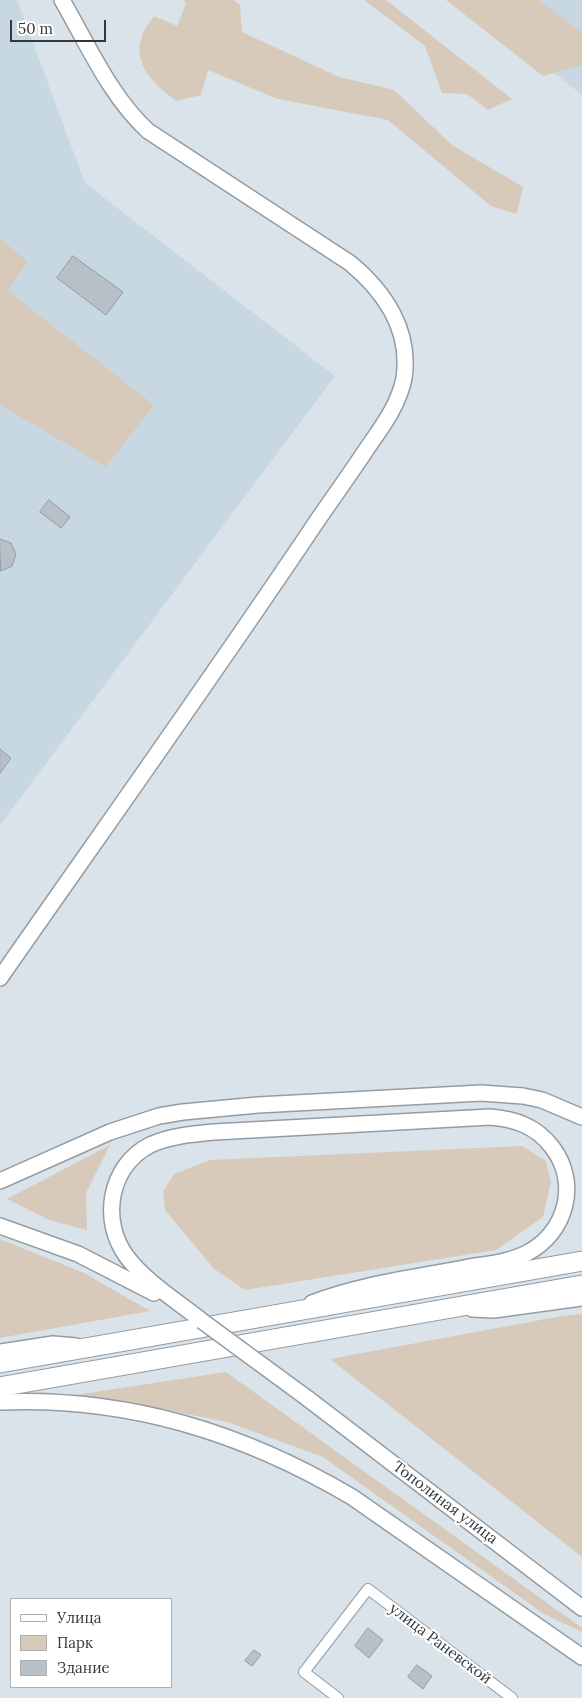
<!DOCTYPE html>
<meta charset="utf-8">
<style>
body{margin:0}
#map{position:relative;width:582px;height:1698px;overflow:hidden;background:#dae3ea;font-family:Lora,serif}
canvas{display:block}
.legend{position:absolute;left:10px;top:1598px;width:162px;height:90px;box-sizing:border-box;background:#fff;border:1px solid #aeafb1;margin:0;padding:6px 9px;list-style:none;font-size:15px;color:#35383b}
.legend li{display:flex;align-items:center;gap:10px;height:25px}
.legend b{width:25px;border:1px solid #aeafb1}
.scale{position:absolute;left:10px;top:20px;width:96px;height:22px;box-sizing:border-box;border:2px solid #35383b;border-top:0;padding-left:6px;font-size:15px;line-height:18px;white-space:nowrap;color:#35383b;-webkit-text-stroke:4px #fff;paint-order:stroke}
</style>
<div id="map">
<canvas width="582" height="1698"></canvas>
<ul class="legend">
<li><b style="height:6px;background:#fff"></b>Улица</li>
<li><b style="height:14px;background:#d7caba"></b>Парк</li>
<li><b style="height:14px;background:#b7c0c6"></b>Здание</li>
</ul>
<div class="scale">50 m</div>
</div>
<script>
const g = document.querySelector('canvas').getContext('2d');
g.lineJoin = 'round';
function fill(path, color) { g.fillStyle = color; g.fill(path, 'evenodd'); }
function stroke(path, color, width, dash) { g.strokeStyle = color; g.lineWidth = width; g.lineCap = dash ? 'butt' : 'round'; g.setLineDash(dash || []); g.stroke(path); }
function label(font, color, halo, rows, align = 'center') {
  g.font = font + ' Lora,serif'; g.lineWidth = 4.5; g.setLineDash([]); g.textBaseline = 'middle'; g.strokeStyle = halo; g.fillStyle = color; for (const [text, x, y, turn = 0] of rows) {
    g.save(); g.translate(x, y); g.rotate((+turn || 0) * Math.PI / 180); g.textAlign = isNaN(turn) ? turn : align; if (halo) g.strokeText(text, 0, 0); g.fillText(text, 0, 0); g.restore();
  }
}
const built = new Path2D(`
 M0,0H17L85,183L335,376L0,825Z
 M462,0H582V95Z`);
const green = new Path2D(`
 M184,0H233L240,5L242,32L339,77L394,90L452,145L523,187L517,214L491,206L388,120L278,99L208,70L201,95L176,101C156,86 131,64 142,36C144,29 150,22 154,16L177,26L186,4Z
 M364,0H386L512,99L488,110L467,94L442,93L425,46Z
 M446,0H538L582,32V65L543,76Z
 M0,239L28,261L8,291L154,405L106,467L0,405Z
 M110,1145L86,1193L87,1230L49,1220L7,1199Z
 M522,1146L546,1161L551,1182L543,1217L496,1250L245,1290L214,1269L165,1210L163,1192L174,1174L210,1160Z
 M0,1239L84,1273L150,1311L0,1338Z
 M582,1314V1557L330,1359L562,1316Z
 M226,1372L582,1628V1632L544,1614L323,1457L227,1422L116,1400L69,1396Z`);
const building = new Path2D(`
 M73,256L123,292L106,315L57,278Z
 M49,500L70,517L61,528L40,512Z
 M0,539L11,543L16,554L12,566L1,571Z
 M0,749L11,758L0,773Z
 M368,1628L383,1640L369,1658L355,1646Z
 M254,1650L261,1655L252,1666L245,1661Z
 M417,1665L432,1676L423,1689L408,1677Z`);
const street = new Path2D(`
 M338,1698L304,1672L368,1589L512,1698`);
const secondary = new Path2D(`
 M0,978C106,826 214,675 317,521C333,498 350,474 366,450C381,428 399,405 404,378C411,331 385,292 350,263L148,131C110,96 88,45 62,0
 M0,1181L110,1132L159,1116L183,1112L258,1105L481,1093L523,1096L542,1100L582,1117
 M0,1226L78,1254L154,1293
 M472,1309L494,1310L582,1298
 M202,1321C177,1301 146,1282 127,1257C100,1221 109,1166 150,1145C170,1136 192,1134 214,1132L490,1117C515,1119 536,1126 552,1147C580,1183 566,1233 527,1253C508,1263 484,1264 464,1268C413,1278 361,1284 312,1303
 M0,1352L53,1344L76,1346
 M307,1398L582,1608
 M0,1402C128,1397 242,1432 352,1497L582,1657`);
const highway = new Path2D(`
 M0,1363L582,1261
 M0,1387L582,1285`);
const secondaryBridge = new Path2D(`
 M202,1321L307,1398`);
const streetNames = [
 ["Тополиная улица",445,1503,37],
 ["улица Раневской",440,1644,37]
];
fill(built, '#c8d8e3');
fill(green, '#d7caba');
fill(building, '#b7c0c6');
stroke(building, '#939ba2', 1);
stroke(street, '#949ca3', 12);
stroke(secondary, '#949ca3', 18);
stroke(highway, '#949ca3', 21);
stroke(street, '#fff', 10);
stroke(secondary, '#fff', 15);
stroke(highway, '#fff', 19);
stroke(secondaryBridge, '#949ca3', 18, []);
stroke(secondaryBridge, '#fff', 15);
label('15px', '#35383b', '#fff', streetNames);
</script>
